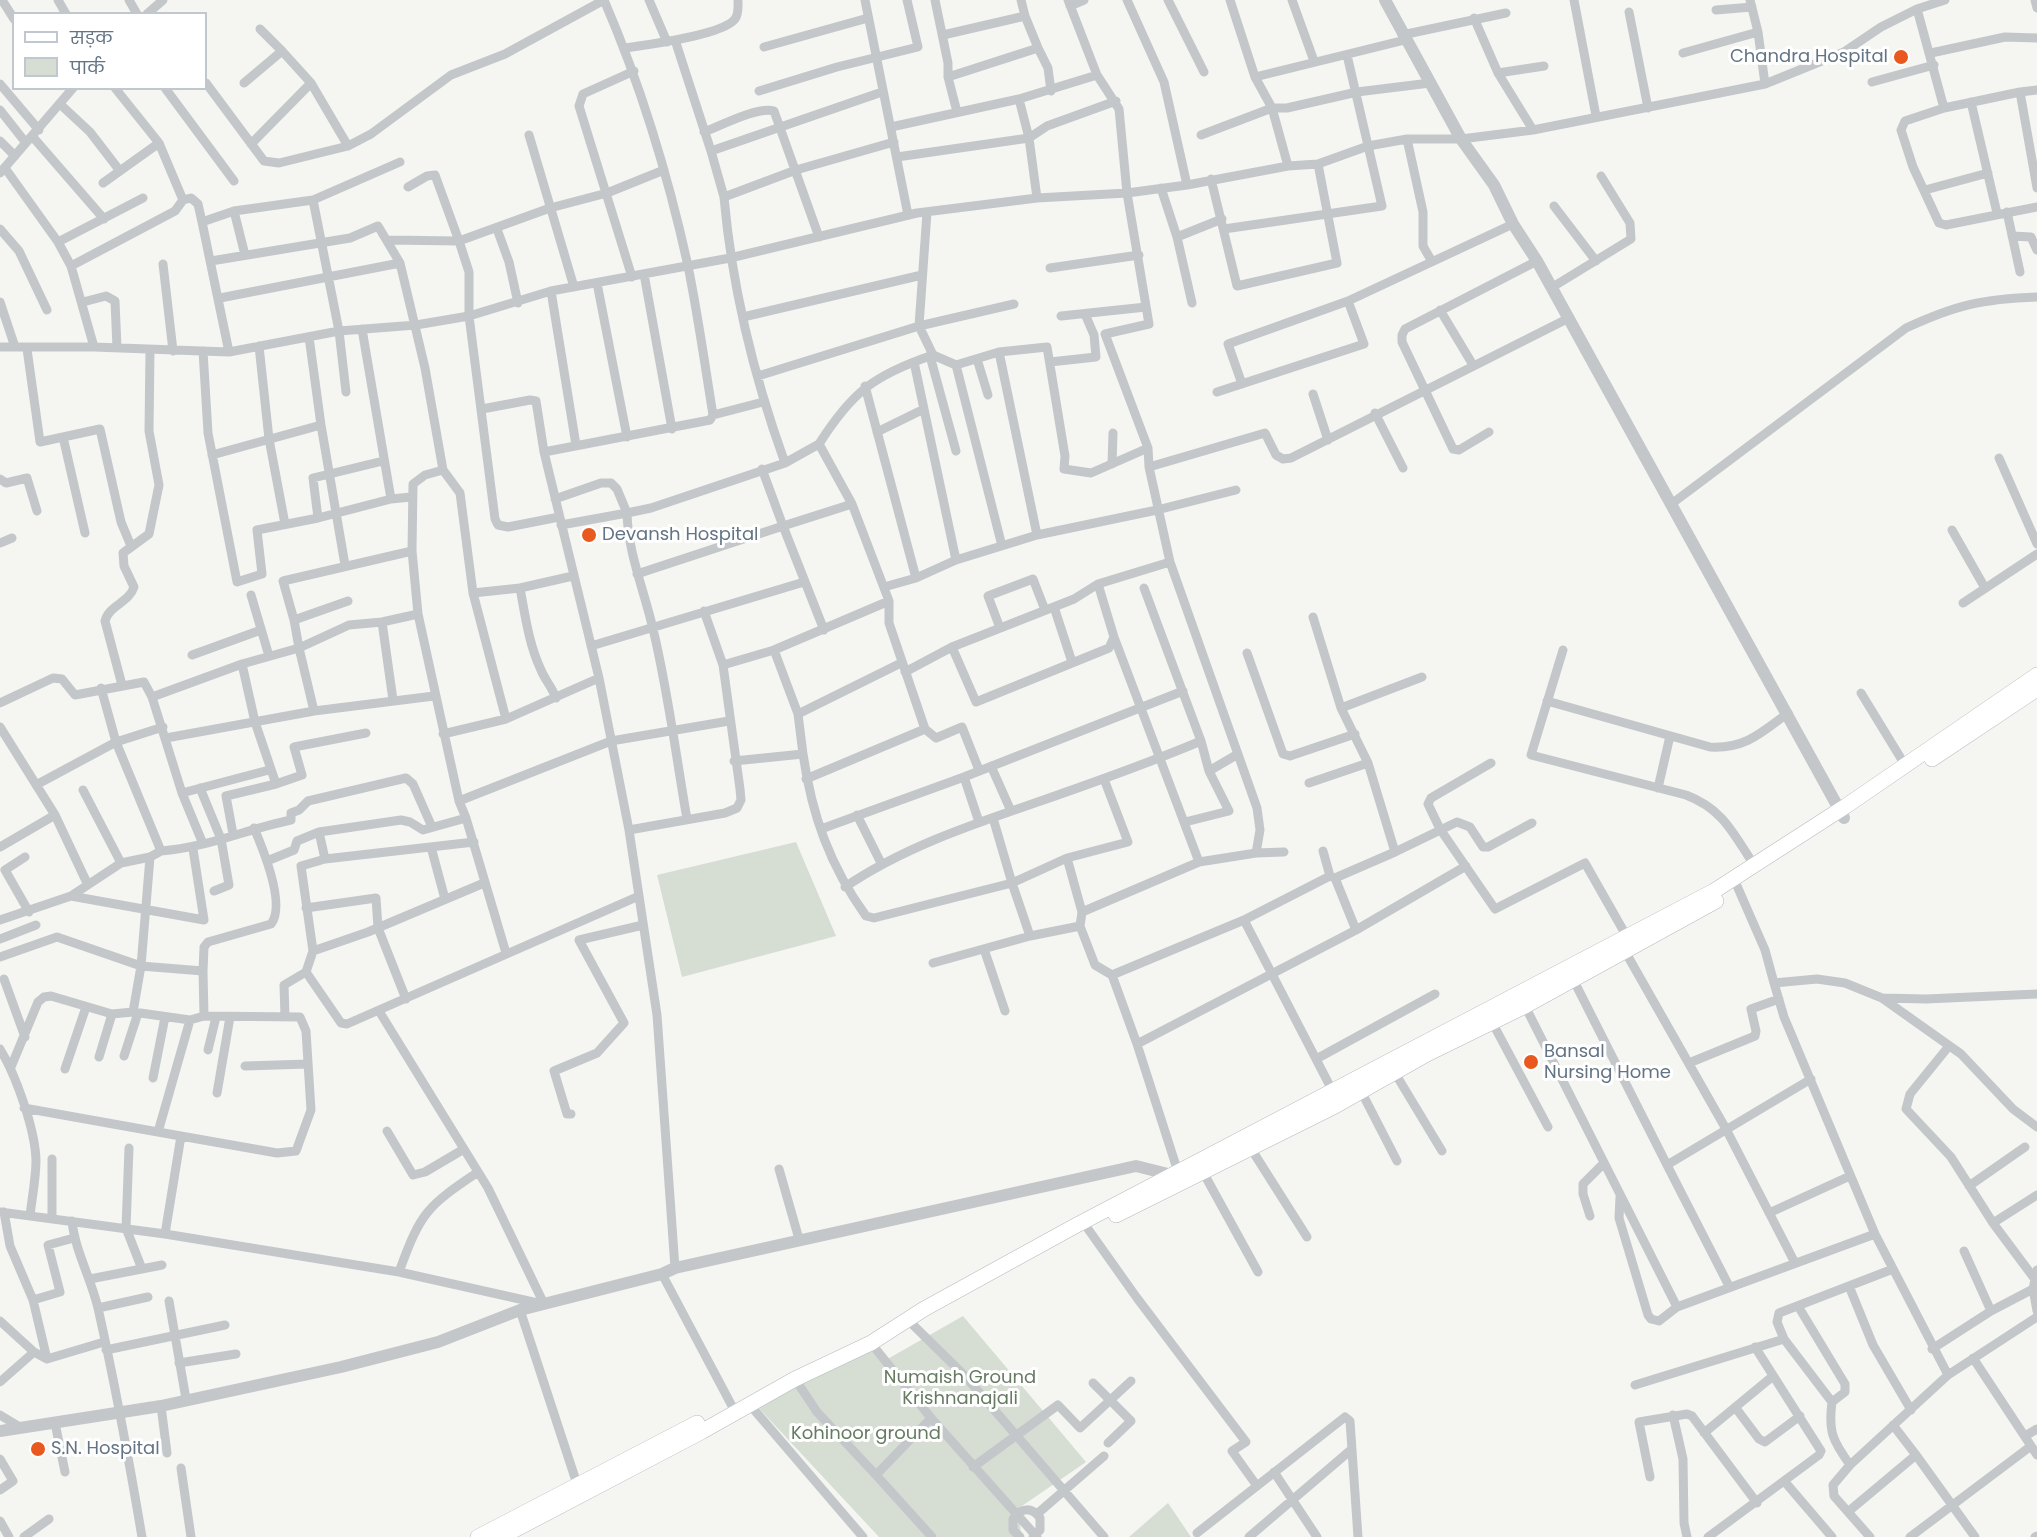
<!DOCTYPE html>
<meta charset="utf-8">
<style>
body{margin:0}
#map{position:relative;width:2037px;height:1537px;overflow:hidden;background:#f5f6f2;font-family:Poppins,"Noto Sans Devanagari",sans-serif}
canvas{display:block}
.legend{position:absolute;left:12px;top:12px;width:195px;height:78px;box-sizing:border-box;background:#fff;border:2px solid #c1c7ce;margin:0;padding:8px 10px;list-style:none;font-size:18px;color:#637484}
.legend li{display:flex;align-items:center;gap:12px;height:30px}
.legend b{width:30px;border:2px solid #c1c7ce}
</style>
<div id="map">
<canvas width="2037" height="1537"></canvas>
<ul class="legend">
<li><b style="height:8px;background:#fff"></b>सड़क</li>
<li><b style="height:16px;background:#d6ddd3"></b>पार्क</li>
</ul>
</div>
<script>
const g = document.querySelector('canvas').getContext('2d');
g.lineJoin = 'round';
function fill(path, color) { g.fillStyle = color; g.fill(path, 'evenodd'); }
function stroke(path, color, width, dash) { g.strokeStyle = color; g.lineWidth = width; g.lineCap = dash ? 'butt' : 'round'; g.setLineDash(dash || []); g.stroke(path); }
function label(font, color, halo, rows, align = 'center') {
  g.font = font + ' Poppins,sans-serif'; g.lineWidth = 6; g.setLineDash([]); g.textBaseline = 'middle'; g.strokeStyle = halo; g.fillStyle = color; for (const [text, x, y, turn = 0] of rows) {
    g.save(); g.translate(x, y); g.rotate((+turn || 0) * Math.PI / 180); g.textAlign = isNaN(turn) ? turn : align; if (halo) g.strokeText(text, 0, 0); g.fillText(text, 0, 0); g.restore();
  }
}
const green = new Path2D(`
 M796,842L836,936L682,977L657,875Z
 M963,1316L1086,1462L1019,1508L1021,1537H879L755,1404L868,1345L884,1361Z
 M1168,1503L1191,1537H1129Z`);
const minor = new Path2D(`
 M2,0L14,19
 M58,0L66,14
 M129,0L137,14
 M649,0L667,42
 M865,0L908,215
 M935,0L948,63V77
 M1021,0L1025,16
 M1068,0L1097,75L1119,109L1127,193L1149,324L1105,334L1148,448L1149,467L1265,433L1276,455L1283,459L1291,458L1567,319
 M1127,0L1164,82L1187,185
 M1168,0L1204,72
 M1230,0L1255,77L1405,40
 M1292,0L1314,61
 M1574,0L1596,116
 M1750,0L1758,32L1765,84
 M2035,0L2037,8
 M1070,6L1084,0
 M1917,9L1944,108L1905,121L1901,130L1913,167L1939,223L1946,225L2037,207
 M1716,10L1752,7
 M1629,12L1648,108
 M147,14L163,0
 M1474,18L1498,73L1533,130
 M260,29L282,51
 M943,35L1025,16L1038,48L948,77L957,112
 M1402,35L1506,13
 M675,40L711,151
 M764,47L868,18
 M625,48C646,45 723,35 735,19C739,14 738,6 738,0
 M1038,48L1048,68L1051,91
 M1683,53L1758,32
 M1931,53L2005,37L2037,38
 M1498,73L1544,66
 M1255,77L1272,108L1288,166
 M1872,82L1934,65
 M206,83L264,161L279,163L348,146L371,134L451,75L505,54L604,0
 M244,83L282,51L311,83L348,146
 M0,84L39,130
 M115,88L159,143L183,200
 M165,88L234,181
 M2037,90L2020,92L2037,188
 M759,91L837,67L918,47L907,0
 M882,92L711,151L724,197L796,170L894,142
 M1019,99L1029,138L1047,126L1116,101
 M1971,102L1997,213
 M61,105L90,132L120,171
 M1944,108L2020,92
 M0,110L26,143
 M891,127L1019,99L1097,75
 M704,132C720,126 758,106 774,111L819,237
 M529,135L574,287
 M1201,135L1272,108H1287L1357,92L1430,83
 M32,136L104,219
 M1407,139L1423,212V246L1431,260
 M0,141L15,156
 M251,144L311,83
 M897,157L1029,138L1037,198
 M5,168L58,242L71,266L94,347
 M0,173L73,88
 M1211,179L1237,286L1337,263L1318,164
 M103,183L159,143
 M1161,188L1177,237L1192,303
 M1925,190L1988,173
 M724,197C732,288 754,377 785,463
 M313,200L339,331L346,392
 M1554,206L1596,261
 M234,211L245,255
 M2007,212L2020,272
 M0,229L19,251L47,310
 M497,229L509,262L518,303
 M1224,229L1382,206L1347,55
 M2012,236L2031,237L2037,250
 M1177,237L1222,219
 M388,240L459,241L435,175L427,176L408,187
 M58,242L143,198
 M211,261L350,238L378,226L400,263
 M163,264L173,351
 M71,266L175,211L183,200L191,198L198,204L202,222
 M1050,268L1139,255
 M644,274L672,429
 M632,277L579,106L583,94L634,71
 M597,283L627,437
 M1551,288L1631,239L1630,223L1601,176
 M551,291L576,445
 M220,298L400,263L425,368L443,470L460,493L473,593L506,719
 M0,302L15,347
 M83,302L106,296L115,301L117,348
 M1440,310L1473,365
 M1061,316L1146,307
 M743,317L922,275
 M362,329L391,499
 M259,346L269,439L285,524
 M0,347H94L229,352L339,331L416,325L469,316L551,291L730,258L917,213L1037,198L1127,193L1187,185L1288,166L1318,164L1368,146L1407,139H1461L1533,130L1765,84L1844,52L1881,27L1917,9L1945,0
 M27,349L40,442L100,429L121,522L131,546
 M203,351L208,433L237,582L262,574L257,530L318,518L391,499L411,497
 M229,352L202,222L234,211L313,200L400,162
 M999,352L1037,535
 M933,355L956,365L999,352L1047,347L1065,456L1064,469L1091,473L1148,448
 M930,356L956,451
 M977,359L988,395
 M914,362L956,560
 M1050,362L1096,357L1094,335L1085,314
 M956,365L1002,546
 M758,376L919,326L1014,304
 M1242,384L1228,344L1348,301L1513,224
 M865,386L916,578
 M1217,392L1364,344L1348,301
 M1313,394L1328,440
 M482,409L530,400L536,401L544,452L599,678L629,830L657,1015L675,1268
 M1375,413L1403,468
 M713,415L763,402
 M321,425L345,565
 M877,432L924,409
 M1489,432L1459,450L1453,449L1402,342V335L1405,329L1537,261
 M63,437L85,533
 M544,452L710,420L713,415C705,366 698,315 688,266C668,175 641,86 604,0
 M212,455L321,425L309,337
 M1999,458L2037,544
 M1112,464L1113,433
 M1149,467L1170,562L1257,808L1260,830L1256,853
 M762,469L783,526L852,504
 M0,479L6,483L27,478L37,511
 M555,499L601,483H611L617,489L627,513L561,525
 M1670,505L1906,328C1956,305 1982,299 2037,297
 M559,517L508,527L498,525L495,519L469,316V272L459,241L550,208L607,193L664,170
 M318,518L313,478L383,461
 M1952,530L1985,588
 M0,543L12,538
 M412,551L418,614L459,801L466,818
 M637,574L783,526L824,630
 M884,587L916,578L956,560L1037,535L1157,510L1236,490
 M520,588C525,615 529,645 541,670C545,680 552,687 556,698
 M1144,588L1201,741
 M473,593L520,588L573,576
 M251,595L269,656
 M889,601V623L925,729L936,738L962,727L979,770
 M1963,603L2037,554
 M1054,607L1072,662
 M704,611L723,665L774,650L889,601L852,504L819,444C852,392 874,375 933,355L919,326L927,212
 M1313,617L1341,708
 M294,620L348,601
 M382,622L393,700
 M1000,628L988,596L1033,579L1045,610
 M591,646L804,582
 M952,647L1074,599L1098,584L1170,562
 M774,650L798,714L803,754
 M1563,650L1531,755L1686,795C1723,809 1733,833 1754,865
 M1247,653L1283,754L1290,756L1355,734
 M192,655L261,630
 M905,672L952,647L976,702L1109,648L1114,637
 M122,685L105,621C109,605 129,603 134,587L124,566L123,553L149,534L159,485L149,431L150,350
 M1861,693L1905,765
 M152,697L242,664L299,648L294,620L283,581L412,551L413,484L425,475L443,470
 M1547,701L1710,747C1745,749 1761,733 1788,713
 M0,703L53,678L62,679L75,695L144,682L152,697L182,793L203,844
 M314,711L299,648L349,625L382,622L418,614
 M798,714L901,663
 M0,727L55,815L0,847
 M443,734L506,719L599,678
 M166,738L314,711L434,696
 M734,761L803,754C812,816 830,866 866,916L874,918L1012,883L993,818
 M1491,763L1431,798L1428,804L1440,829L1495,909L1585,863L1627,937
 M991,766L1011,811
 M964,777L979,822
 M806,779L925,729
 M1309,783L1368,763
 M276,784L302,775L294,747L366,733
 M36,785L116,742L101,688
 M200,788L221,839L229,885L214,891
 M1658,788L1670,736
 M83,790L121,863
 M182,793L269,770
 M459,801L611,741L729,721
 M55,815L87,883
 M857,815L881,863
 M687,819C676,756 668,691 653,629C644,590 628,553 627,513L651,508L785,463L819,444
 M1185,822L1229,811L1209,771
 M821,829L964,777L1183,691
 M629,830L725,813L737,808L741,800L740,789L723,665
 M233,834L226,796L276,784L255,722L242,664
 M431,847L445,899
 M161,851C206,848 247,829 291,820V813L299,810L308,801L406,778L413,784L432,827
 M1323,851L1330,876
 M1395,852L1457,822L1470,827L1483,847H1488L1532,823
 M25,857L5,870L29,912
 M1067,858L1082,912
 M325,859L474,842
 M267,861L294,850L297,841L319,832L401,820L410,822L423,830L466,818L506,953
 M1199,862L1256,853L1284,852
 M1734,879L1765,950L1774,983L1817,979L1845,983L1882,998L1926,999L2037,994
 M845,887C901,849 965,827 1029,805C1087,785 1144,765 1201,741L1209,771L1238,754
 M71,896L204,920L193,849
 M306,908L376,898L378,928L406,999
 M0,920L71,896L121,863L150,857L161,851L116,742L163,727
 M1244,920L1332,1090
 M1080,926L1095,965L1112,975L1244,920L1330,876L1335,878L1395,852L1368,763L1341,708L1422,677
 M1356,930L1466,866
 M1030,936L1012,883L1067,858L1128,842L1104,779
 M0,939L36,925
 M984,949L1005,1011
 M313,951L368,932L484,883
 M1626,953L1726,1129L1795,1263
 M0,957L57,937L141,966L203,971L204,1016
 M933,963L1030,936L1080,926L1082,912L1199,862L1114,637L1098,584
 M203,971L204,947L208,942L271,924C286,905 263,849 254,828
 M306,972L341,1023L347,1024L639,896
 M1112,975L1137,1044L1178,1172
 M4,979L25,1037
 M1573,979L1667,1165
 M1774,983L1784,1017L1875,1234L1948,1375
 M1882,998L1961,1054L2013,1109L2037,1127
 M1525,1006L1677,1307L1875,1234
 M379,1011L488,1188L544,1304
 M133,1012L141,966L150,857
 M285,1017L284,985L306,972L313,951L301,866L325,859L319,832
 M1492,1022L1548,1127
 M1137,1044L1356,930L1335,878
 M1949,1046L1910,1094L1906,1109L1951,1157L1993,1223L2034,1278
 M0,1049C16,1075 35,1129 36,1160C36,1178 32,1198 30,1216
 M208,1050L216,1017
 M124,1056L138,1013
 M99,1057L112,1014
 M1318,1058L1435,994
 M1689,1063L1755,1036L1756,1031L1751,1009L1779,999
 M245,1066L308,1064
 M11,1067L38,1002L44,997L51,996L112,1014L133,1012L190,1020L204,1016L300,1017L306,1031L311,1110L296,1151L277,1153L158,1132L190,1020
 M65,1069L86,1007
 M1395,1073L1442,1151
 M153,1078L165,1017
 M1361,1091L1397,1161
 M217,1093L230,1017
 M24,1108L158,1132
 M571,1114H567L554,1071L597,1053L624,1023L579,940L643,925
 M387,1131L413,1175L425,1172L464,1149
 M1250,1147L1307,1237
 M129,1148L126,1228L142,1269
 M779,1169L799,1239
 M1203,1172L1258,1272
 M1969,1186L2025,1147
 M1620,1197L1619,1218L1648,1315L1651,1319L1659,1321L1677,1307
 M0,1212L165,1234L399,1272L542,1304
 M4,1212L10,1246L33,1300L47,1359L104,1342
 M1769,1213L1850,1176
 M1590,1216L1583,1194V1184L1603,1164
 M52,1219V1159
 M72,1221C75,1251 91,1278 98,1308C115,1384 129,1460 142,1537
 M1993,1223L2037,1195
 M1088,1229L1137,1298L1246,1442L1232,1451L1257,1486
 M165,1234L181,1136
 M1964,1251L1991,1311L2033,1289
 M2037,1270L2033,1289L2037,1311
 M399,1272C421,1212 426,1207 478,1172
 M662,1274L732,1406
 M90,1279L162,1265
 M1729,1286L1667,1165L1811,1079
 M1849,1286L1873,1345L1911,1410
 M33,1300L60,1292L48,1245L74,1238
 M169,1301L186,1399
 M1798,1306L1845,1384V1392L1832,1402C1828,1432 1833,1441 1850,1465
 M98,1308L148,1297
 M520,1310L577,1484
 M0,1321L34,1352L47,1359
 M909,1321L965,1376L1104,1537
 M1784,1339L1832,1402
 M871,1343L931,1418L1037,1537
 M1932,1349L1991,1311
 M106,1350L225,1325
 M1973,1358L2037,1455
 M179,1363L236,1354
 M795,1379L817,1412L876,1475L931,1418
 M0,1382L34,1352
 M1093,1383L1131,1421L1108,1443
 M1635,1385L1784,1339L1777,1322L1779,1313L1893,1269
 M750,1405L863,1537
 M161,1406L167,1453
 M1735,1407L1759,1439L1765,1442L1800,1416
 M0,1415L20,1427
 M1673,1415L1683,1459L1684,1523L1687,1537
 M55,1423L65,1472
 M1704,1433L1773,1376
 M2025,1436L2037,1429
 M1916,1455L1975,1537
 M0,1459L13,1481L0,1490
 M973,1467L1058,1405L1080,1428L1131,1381
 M181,1468L191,1537
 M1274,1472L1317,1537
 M876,1475L932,1537
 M1650,1477L1639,1422L1687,1414L1692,1416L1757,1503
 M1785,1482L1832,1537
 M1849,1511L1916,1455L1893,1425
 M1037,1514L1104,1456
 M0,1521L9,1537
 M1197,1533L1345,1417L1350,1421L1358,1537
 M24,1537L49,1519
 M1020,1537L1013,1530V1519C1021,1507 1032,1507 1040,1518V1530L1033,1537
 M1249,1537L1352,1449
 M1708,1537L1819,1455L1821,1451L1755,1347
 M1870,1537L1834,1496L1833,1485L1850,1465L1948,1375L2037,1317
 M1910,1537L2031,1446
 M2035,1537L2037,1536`);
const tertiary = new Path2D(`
 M1385,0L1461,139L1494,185L1513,224L1537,261L1844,818
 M0,1431L161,1406L341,1367L438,1342L520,1310L662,1274L675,1268L1136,1166L1172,1175`);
const primary = new Path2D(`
 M1932,759L2037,689
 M1116,1215L1335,1106L1427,1054L1525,1006L1716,901
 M478,1537L697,1423
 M501,1537L701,1432L795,1379L871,1343L924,1309L1075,1226L1714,891L1846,806L2037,675`);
const markers = [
 [1901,57,8,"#e9581e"],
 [589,535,8,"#e9581e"],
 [1531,1062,8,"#e9581e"],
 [38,1449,8,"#e9581e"]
];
const poiNames = [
 ["Chandra Hospital",1888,57,"right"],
 ["Devansh Hospital",602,535],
 ["Bansal",1544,1052],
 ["Nursing Home",1544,1073],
 ["S.N. Hospital",51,1449]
];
const parkNames = [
 ["Numaish Ground",960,1378],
 ["Krishnanajali",960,1399],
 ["Kohinoor ground",866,1434]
];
fill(green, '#d6ddd3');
stroke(primary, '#b6babe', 16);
stroke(minor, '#c3c7ca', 9);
stroke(tertiary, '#c3c7ca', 12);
stroke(primary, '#fff', 15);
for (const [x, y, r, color] of markers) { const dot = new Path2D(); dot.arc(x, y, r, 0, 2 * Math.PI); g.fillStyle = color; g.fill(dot); stroke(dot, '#fff', 2); }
label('18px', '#637484', '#fff', poiNames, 'left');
label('18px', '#667b62', '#fff', parkNames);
</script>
